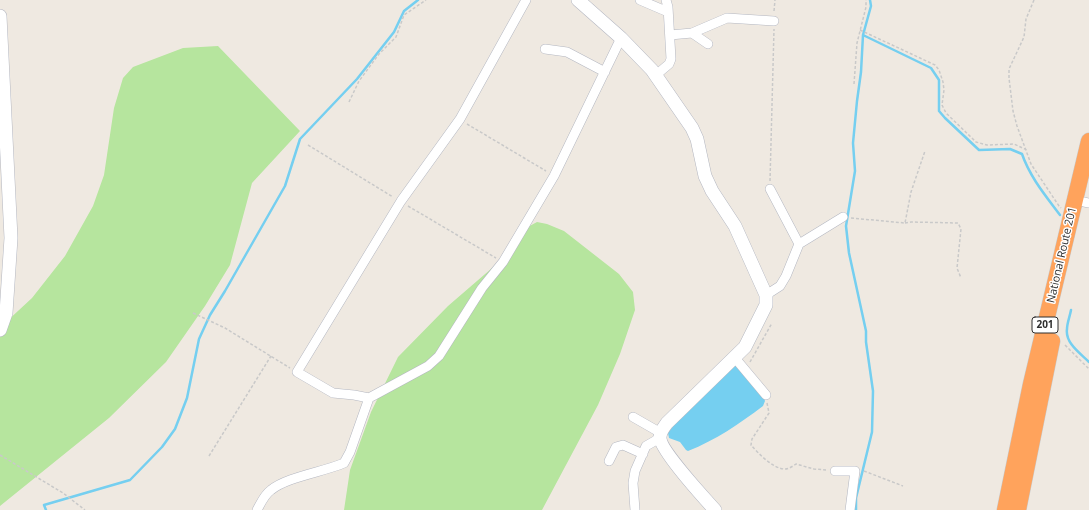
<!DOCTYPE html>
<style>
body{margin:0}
canvas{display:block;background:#efe9e1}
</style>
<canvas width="1089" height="510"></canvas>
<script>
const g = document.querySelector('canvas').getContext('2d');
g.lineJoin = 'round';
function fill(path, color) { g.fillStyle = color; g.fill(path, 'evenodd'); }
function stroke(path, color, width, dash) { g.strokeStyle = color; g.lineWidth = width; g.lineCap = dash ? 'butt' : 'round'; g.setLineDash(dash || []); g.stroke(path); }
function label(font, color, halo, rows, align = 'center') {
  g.font = font + ' "Open Sans",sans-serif'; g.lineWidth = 3; g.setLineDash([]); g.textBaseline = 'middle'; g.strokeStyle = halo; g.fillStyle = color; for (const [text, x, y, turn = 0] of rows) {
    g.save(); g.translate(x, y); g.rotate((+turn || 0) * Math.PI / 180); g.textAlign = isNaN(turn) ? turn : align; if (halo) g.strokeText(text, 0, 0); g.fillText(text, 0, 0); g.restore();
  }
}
const green = new Path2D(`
 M218,46L300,131L252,183L230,265L205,306L166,362L109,418L0,506V326L5,323L32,298L65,256L93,206L104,175L114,108L123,78L133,67L183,48Z
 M537,222L547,224L564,231L619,274L633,292L635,310L620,354L598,405L542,510H344L350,470L371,412L398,357L448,306L499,262L526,228Z`);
const water = new Path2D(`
 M736,364L762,393L765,401L763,406C739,424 716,440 688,451L686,450L680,442L669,438L668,433L673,426Z`);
const stream = new Path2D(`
 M863,35L931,68L939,80V111L945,118L979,150L1010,149L1022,154C1030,177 1045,195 1060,215
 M1071,310C1070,316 1067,323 1067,329C1065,343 1080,353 1089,362
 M46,510L44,505L130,480L162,447L175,429L187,398L199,339L210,315L225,291L285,186L300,139L357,79L394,32L404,11L418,0
 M856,510V498L872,432L873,391L866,342V331L849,253L846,226L855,171L853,143L857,101L861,72L863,35L871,6L870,0`);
const path = new Path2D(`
 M1034,0L1026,19L1024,37L1009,69V78L1013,111L1017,126L1031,164L1059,206L1061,208
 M774,11L775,0
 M860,30L935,65L939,70L943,82L944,90L942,105L946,113L976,142L987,145L1014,144L1027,150
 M854,84L857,43L866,7V0
 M349,102L359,81L379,54L396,37L404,15L426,0
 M467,124L546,171
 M308,145L393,197
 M770,181L774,29
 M408,206L496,258
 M851,218L905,223L911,192L925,151
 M905,223L911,222L958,223L961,229L957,268L961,278
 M193,313L225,328L290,368
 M1065,345L1089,369
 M750,362L772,323
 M767,403L769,413L752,439L751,445C758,453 773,469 785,469C789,469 793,466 796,464L814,469L826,470
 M0,455L63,493L85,510
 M209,456L271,356
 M864,471L903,486`);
const street = new Path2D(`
 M526,0L460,119L401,201L297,372L333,393L354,395L369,398L428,366L439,356L482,288L503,262L554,176L621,38
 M640,0L668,12
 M692,33L727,18L774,21
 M670,35L692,33L708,44
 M545,49L567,52L605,72
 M656,75L669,64L671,59L668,7L666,0
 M1084,202L1089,203
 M799,244L843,217
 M766,295L780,286L786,276L799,244L770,189
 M735,358L766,395
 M633,417L661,433
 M609,461L616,447L623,445L643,454
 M835,471H855L850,510
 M257,510C261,503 264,495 271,490C287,477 323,472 344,463L350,452L369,398
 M635,510L633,483L635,471L646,446L660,438`);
const secondary = new Path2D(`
 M578,0L621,38L652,70L692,128L697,139L705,176L712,191L735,226L766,295V305L745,347L667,423C664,427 660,432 660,437C659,449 705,499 715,510
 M0,16L11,238L6,313L0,330`);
const highway = new Path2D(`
 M1005,510L1031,384L1089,141
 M1018,510L1052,341`);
const shields = [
 [1045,325,26]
];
const shieldNames = [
 ["201",1045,325]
];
const streetNames = [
 ["National Route 201",1062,255,-77]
];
fill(green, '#b6e59e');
fill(water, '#75cff0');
stroke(stream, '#75cff0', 2.5);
stroke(street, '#b4b7c1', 10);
stroke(secondary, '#b4b7c1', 14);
stroke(highway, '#c9c9c9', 17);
stroke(path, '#c9c9c9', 1.5, [3, 2]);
stroke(street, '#fff', 9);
stroke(secondary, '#fff', 13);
stroke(highway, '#ffa35c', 16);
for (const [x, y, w] of shields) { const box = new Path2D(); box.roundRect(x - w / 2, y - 8, w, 16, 3); g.fillStyle = '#fff'; g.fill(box); stroke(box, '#2e2e2e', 1); }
label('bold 10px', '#2e2e2e', null, shieldNames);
label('11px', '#2e2e2e', '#fff', streetNames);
</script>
